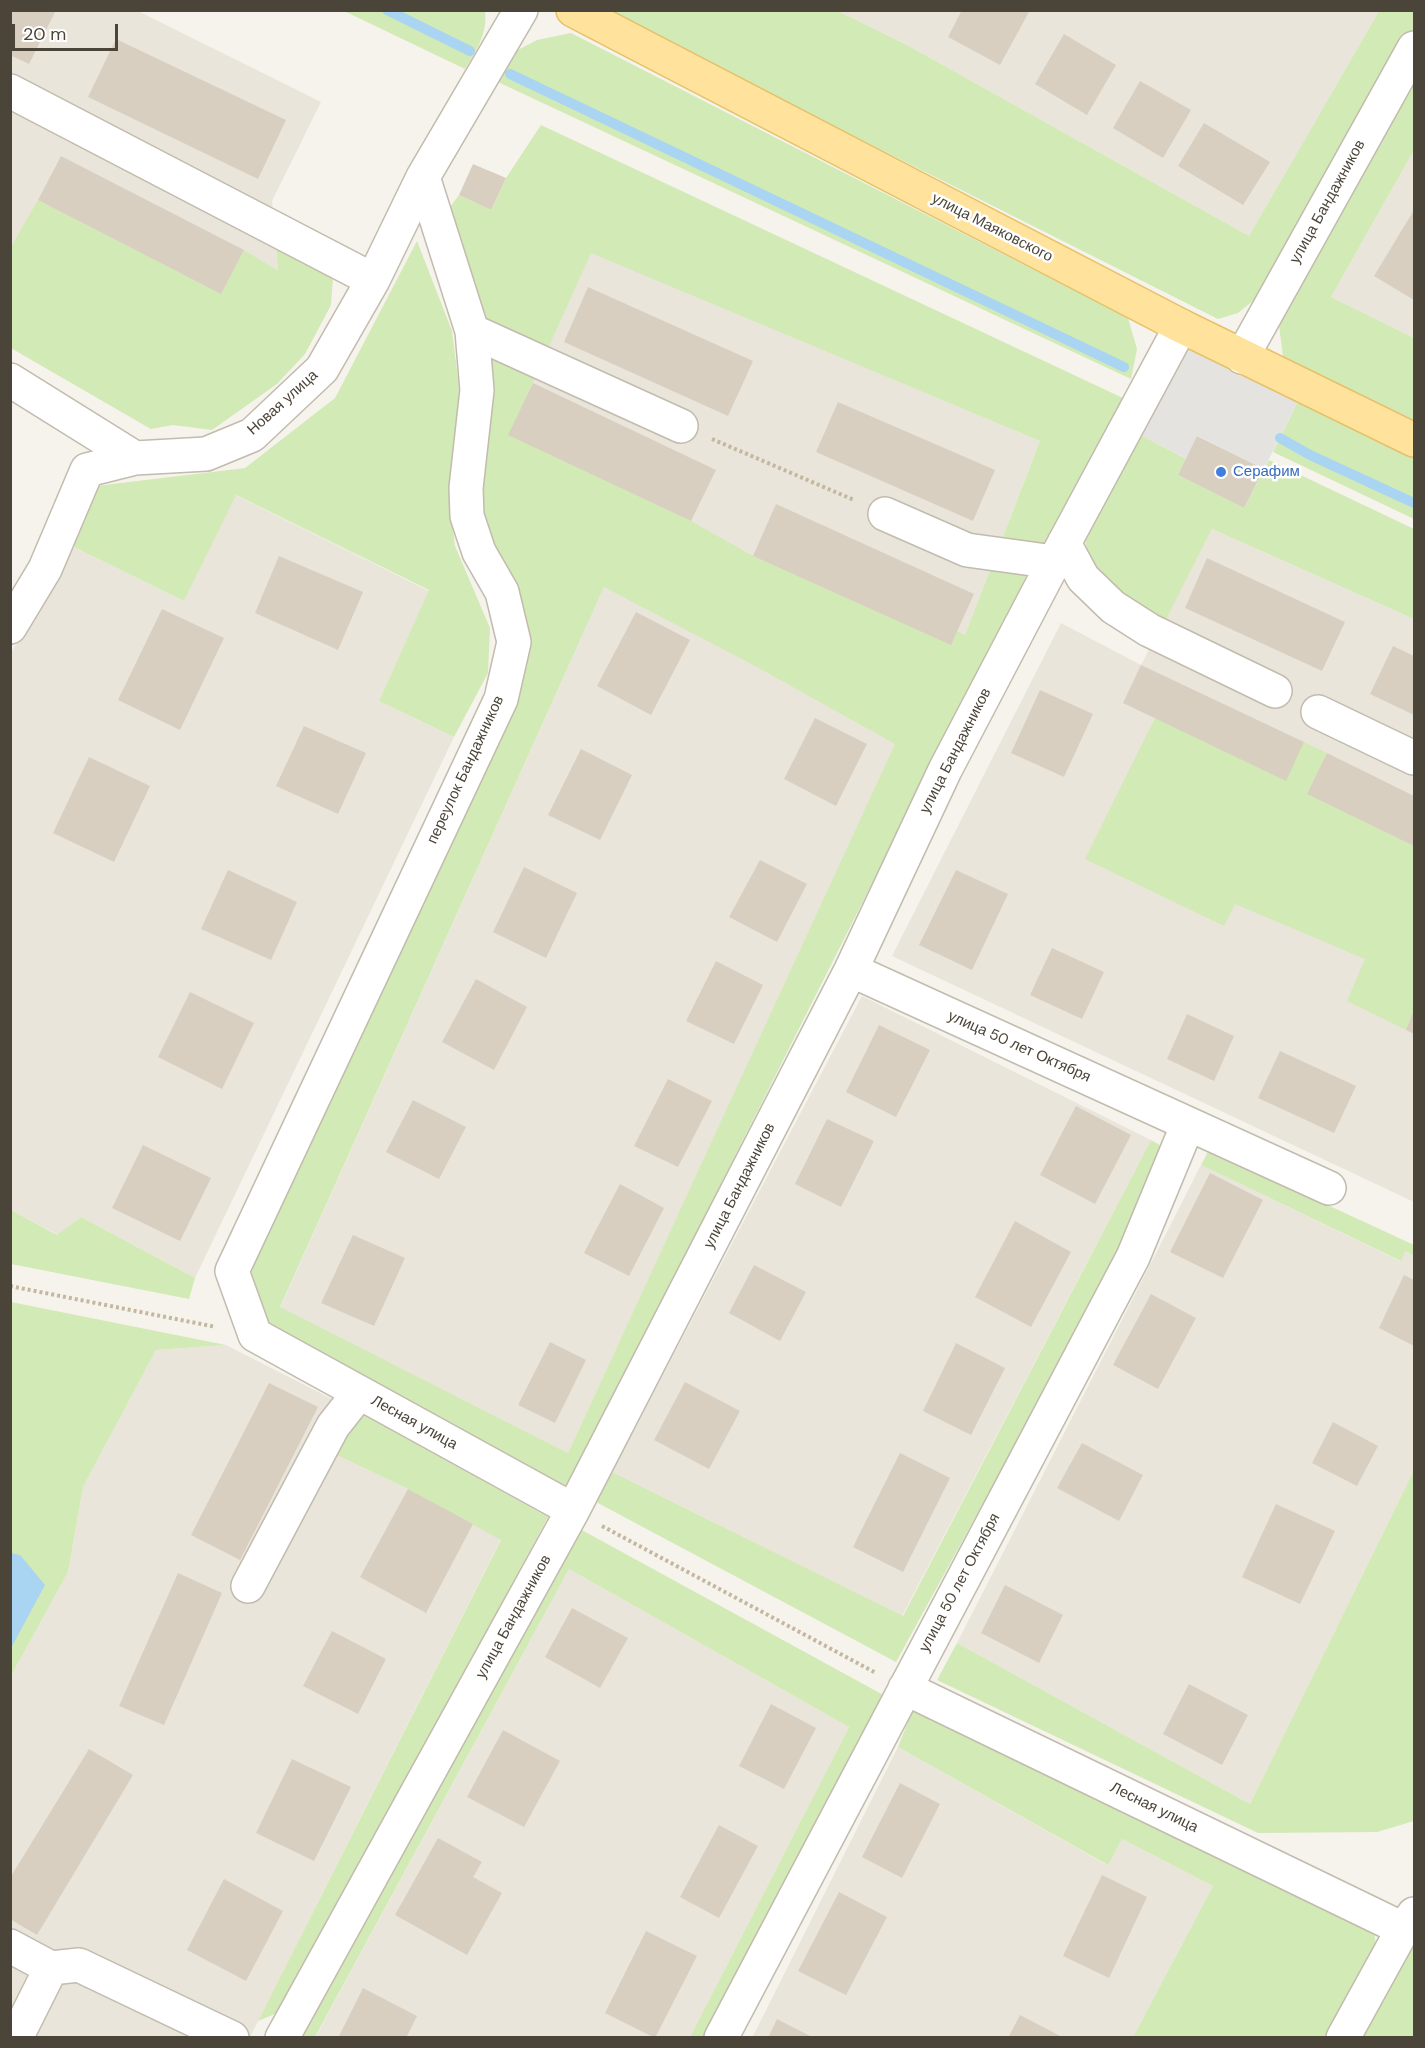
<!DOCTYPE html>
<meta charset="utf-8">
<style>
body{margin:0}
#map{position:relative;width:1425px;height:2048px;overflow:hidden;background:#f6f3ec;font-family:"DM Sans",sans-serif}
canvas{display:block}
.frame{position:absolute;inset:0;border:12px solid #4b4439;pointer-events:none}
.scale{position:absolute;left:12px;top:24px;width:106px;height:27px;box-sizing:border-box;border:3px solid #4b4439;border-top:0;padding-left:8px;font-size:18px;line-height:21px;white-space:nowrap;color:#4b4439;-webkit-text-stroke:4px #fff;paint-order:stroke}
</style>
<div id="map">
<canvas width="1425" height="2048"></canvas>
<div class="frame"></div>
<div class="scale">20 m</div>
</div>
<script>
const g = document.querySelector('canvas').getContext('2d');
g.lineJoin = 'round';
function fill(path, color) { g.fillStyle = color; g.fill(path, 'evenodd'); }
function stroke(path, color, width, dash) { g.strokeStyle = color; g.lineWidth = width; g.lineCap = dash ? 'butt' : 'round'; g.setLineDash(dash || []); g.stroke(path); }
function label(font, color, halo, rows, align = 'center') {
  g.font = font + ' "DM Sans",sans-serif'; g.lineWidth = 5; g.setLineDash([]); g.textBaseline = 'middle'; g.strokeStyle = halo; g.fillStyle = color; for (const [text, x, y, turn = 0] of rows) {
    g.save(); g.translate(x, y); g.rotate((+turn || 0) * Math.PI / 180); g.textAlign = isNaN(turn) ? turn : align; if (halo) g.strokeText(text, 0, 0); g.fillText(text, 0, 0); g.restore();
  }
}
const residential = new Path2D(`
 M11,11H138L321,102L272,201L278,271L151,429L11,348Z
 M838,11H1379L1249,236L907,45Z
 M1414,150V338L1331,297Z
 M591,252L1040,441L965,635L896,744L568,1453L280,1308L604,587L508,435Z
 M235,495L429,591L379,701L454,737L195,1278L81,1217L58,1235L11,1210V653L72,546L184,601Z
 M1212,529L1414,619V1202L892,956L1061,623L1141,665Z
 M862,996L1151,1140L902,1616L612,1472Z
 M1201,1165L1400,1261L1404,1251L1414,1256V1470L1250,1804L957,1643Z
 M226,1345L334,1400L313,1443L408,1489L501,1539L250,2037L11,2038V1676L68,1572L83,1487L156,1350Z
 M569,1569L849,1727L690,2037L315,2038Z
 M898,1747L1107,1865L1122,1839L1213,1886L1133,2037L752,2038Z`);
const green = new Path2D(`
 M344,11H485C488,33 476,51 465,69Z
 M605,11H838L907,45L1249,236L1379,11H1414V28L1291,247L1254,300L1238,313L1218,319Z
 M571,33L1128,318L1137,349L1131,379L498,82L512,53L537,40Z
 M1414,81V150L1331,297L1414,338V420L1283,357L1279,325Z
 M541,125L1123,398L1025,579L568,1488L264,1323L245,1273L517,701L531,640L516,587L480,522L448,210L459,195L491,210L506,178ZM591,253L1040,441L965,635L957,631L951,644L753,556L691,521L509,435ZM604,587L757,667L895,744L568,1453L280,1307Z
 M38,200L221,294L244,250L278,271L276,246L333,277L331,305L305,354L277,384L212,430L173,425L151,429L11,348V247Z
 M417,241L452,331L459,386L457,444L451,509L455,546L490,628L488,673L454,737L379,701L429,590L236,495L184,601L72,546L96,486L245,468L335,398Z
 M1298,401L1414,456V519L1273,452Z
 M1141,435L1186,459L1178,475L1244,508L1269,460L1414,529V619L1212,529L1162,627L1093,571L1084,538Z
 M1155,718L1285,780L1304,742L1327,753L1307,794L1414,846V1010L1406,1030L1347,1001L1365,959L1235,904L1224,926L1085,859Z
 M1151,1140L1167,1149L1121,1251L896,1662L596,1502L612,1472L903,1616Z
 M1209,1150L1414,1245V1256L1405,1251L1401,1261L1201,1165Z
 M11,1210L57,1235L81,1217L195,1278L189,1299L11,1264Z
 M11,1302L226,1345L156,1350L83,1487L68,1572L11,1676Z
 M359,1412L548,1517L282,2011L258,2021L501,1540L408,1489L331,1452Z
 M1414,1470V1821L1377,1832L1258,1833L937,1680L957,1643L1250,1804Z
 M580,1529L887,1697L708,2037H690L849,1727L569,1569L315,2037L300,2038Z
 M914,1707L1374,1929L1376,1947L1326,2037H1133L1213,1886L1122,1839L1108,1865L898,1747Z
 M1414,1934V2037L1356,2038Z`);
const parking = new Path2D(`
 M1189,347L1298,401L1264,469L1198,436L1186,459L1141,435Z`);
const water = new Path2D(`
 M11,1553L20,1555L45,1585L11,1648Z`);
const stream = new Path2D(`
 M387,10L470,51
 M510,74L1124,367
 M1280,438L1310,455L1414,503`);
const building = new Path2D(`
 M10,10H56L29,64L10,55Z
 M962,10H1030L1000,65L948,37Z
 M1064,34L1116,65L1087,115L1035,84Z
 M116,39L286,120L258,179L88,97Z
 M1140,81L1191,110L1163,158L1113,128Z
 M1204,123L1270,162L1243,205L1178,166Z
 M61,156L244,250L221,294L38,200Z
 M473,164L506,178L491,210L459,195Z
 M1414,210V300L1374,276Z
 M588,287L753,361L728,416L564,342Z
 M533,383L716,470L691,521L508,435Z
 M838,402L995,470L973,521L816,452Z
 M1197,436L1264,469L1244,508L1178,475Z
 M776,504L974,594L951,645L753,556Z
 M279,556L363,592L338,650L255,613Z
 M1207,558L1345,622L1322,671L1185,608Z
 M162,609L224,638L180,730L118,700Z
 M636,612L690,640L651,715L597,686Z
 M1393,646L1414,656V715L1370,694Z
 M1141,665L1304,742L1286,781L1123,703Z
 M1040,690L1093,714L1064,777L1011,753Z
 M815,718L867,744L836,806L784,779Z
 M304,726L366,753L338,814L276,786Z
 M581,749L632,775L600,840L548,815Z
 M1327,753L1414,796V846L1307,794Z
 M89,757L150,786L114,862L53,833Z
 M760,860L807,884L777,942L729,917Z
 M524,867L577,893L546,958L493,932Z
 M228,870L297,902L271,960L201,929Z
 M956,870L1008,894L972,970L919,945Z
 M1052,948L1104,972L1082,1019L1030,995Z
 M716,961L763,985L734,1044L686,1021Z
 M476,979L527,1007L494,1070L442,1042Z
 M190,992L254,1023L222,1089L158,1057Z
 M1414,1010V1034L1406,1030Z
 M1187,1014L1234,1036L1214,1081L1167,1059Z
 M879,1025L930,1050L896,1117L846,1092Z
 M1280,1051L1356,1086L1334,1133L1258,1098Z
 M668,1079L712,1101L678,1167L634,1146Z
 M413,1100L466,1127L439,1179L386,1152Z
 M1076,1106L1131,1135L1095,1204L1040,1175Z
 M827,1119L874,1141L841,1207L795,1184Z
 M143,1145L211,1178L180,1241L112,1208Z
 M1210,1173L1263,1200L1223,1278L1170,1252Z
 M620,1184L664,1208L629,1276L584,1253Z
 M1015,1221L1071,1252L1031,1327L975,1297Z
 M353,1235L405,1258L374,1326L321,1303Z
 M754,1265L806,1292L780,1341L729,1313Z
 M1404,1275L1414,1280V1346L1379,1328Z
 M1151,1294L1196,1318L1158,1389L1113,1365Z
 M550,1342L586,1360L555,1423L518,1405Z
 M956,1343L1005,1368L971,1435L923,1411Z
 M685,1382L740,1411L709,1469L654,1440Z
 M269,1383L318,1407L240,1560L191,1535Z
 M1333,1422L1378,1446L1357,1486L1312,1463Z
 M1082,1443L1143,1475L1119,1521L1057,1488Z
 M900,1453L950,1478L903,1572L853,1547Z
 M408,1489L473,1524L426,1613L360,1577Z
 M1276,1504L1335,1531L1300,1604L1242,1577Z
 M178,1573L222,1593L164,1725L119,1706Z
 M1005,1585L1063,1615L1039,1663L981,1633Z
 M572,1608L628,1638L600,1688L545,1657Z
 M332,1631L386,1659L358,1714L303,1686Z
 M1189,1684L1248,1715L1222,1765L1163,1734Z
 M771,1704L816,1728L784,1789L739,1766Z
 M503,1730L560,1761L524,1827L467,1797Z
 M89,1749L133,1775L37,1935L10,1919V1878Z
 M292,1759L351,1787L314,1861L256,1833Z
 M900,1783L940,1804L902,1878L862,1857Z
 M719,1825L758,1846L719,1918L680,1897Z
 M438,1838L482,1862L473,1877L502,1893L467,1955L395,1915Z
 M1102,1875L1147,1897L1109,1978L1063,1956Z
 M224,1879L283,1911L246,1981L187,1950Z
 M839,1892L887,1917L846,1995L798,1971Z
 M646,1931L697,1956L655,2038L605,2013Z
 M363,1988L417,2016L406,2038H338Z
 M1020,2015L1064,2038H1008Z
 M777,2019L814,2038H768Z`);
const path = new Path2D(`
 M712,439L854,500
 M10,1286L216,1327
 M602,1526L876,1673`);
const minor = new Path2D(`
 M10,91L373,280
 M423,177L472,331L477,390L466,488L467,516L479,552L502,592L514,642L501,699L232,1271L255,1335L573,1510
 M472,331L681,426
 M1242,357L1414,48
 M10,380L135,458
 M885,514L967,550L1054,562
 M1064,543L1083,578L1113,607L1149,630L1275,691
 M10,627L45,569L87,470L135,458L206,454L252,435L322,369L373,280L423,177L521,10
 M1318,712L1414,758
 M851,970L1329,1188
 M248,1586L333,1426L359,1393
 M905,1688L1403,1929
 M10,1946L51,1968L79,1965L232,2038
 M16,2038L51,1968
 M282,2038L573,1510L851,970L945,770L1054,562L1181,326
 M721,2038L1133,1257L1188,1124
 M1343,2038L1403,1929L1414,1914`);
const major = new Path2D(`
 M573,10L1181,326L1414,440`);
const markers = [
 [1221,472,6,"#3f7fe0"]
];
const streetNames = [
 ["улица Бандажников",1328,202,-61],
 ["улица Маяковского",992,228,27],
 ["Новая улица",283,403,-42],
 ["улица Бандажников",956,751,-63],
 ["переулок Бандажников",466,770,-65],
 ["улица 50 лет Октября",1019,1047,24],
 ["улица Бандажников",740,1186,-63],
 ["Лесная улица",414,1423,29],
 ["улица 50 лет Октября",960,1583,-62],
 ["улица Бандажников",514,1617,-61],
 ["Лесная улица",1154,1808,26]
];
const shopNames = [
 ["Серафим",1233,472]
];
fill(residential, '#eae5da');
fill(green, '#d2eab5');
fill(parking, '#e5e3e0');
fill(water, '#a9d4f2');
stroke(stream, '#a9d4f2', 10);
fill(building, '#d8cfc1');
stroke(minor, '#c2bbae', 36);
stroke(major, '#e6c16a', 36);
stroke(path, '#c4b79f', 4, [3, 3]);
stroke(minor, '#fff', 33);
stroke(major, '#ffe39c', 33);
for (const [x, y, r, color] of markers) { const dot = new Path2D(); dot.arc(x, y, r, 0, 2 * Math.PI); g.fillStyle = color; g.fill(dot); stroke(dot, '#fff', 2); }
label('15px', '#4b4439', '#fff', streetNames);
label('15px', '#366cbe', '#fff', shopNames, 'left');
</script>
